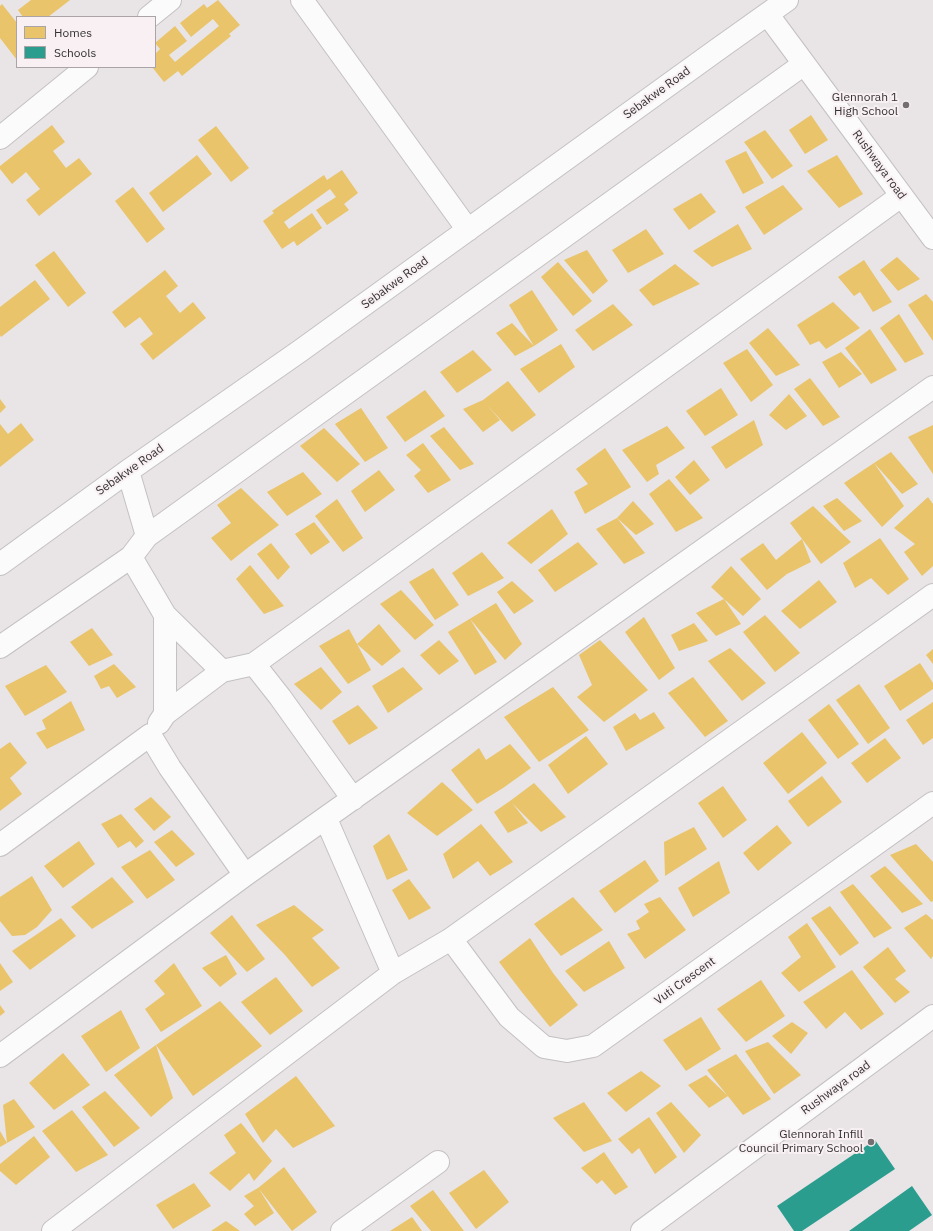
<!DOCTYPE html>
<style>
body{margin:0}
#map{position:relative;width:933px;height:1231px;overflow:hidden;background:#e9e4e6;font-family:"IBM Plex Sans",sans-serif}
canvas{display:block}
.legend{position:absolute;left:16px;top:16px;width:140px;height:52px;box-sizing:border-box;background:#f8f0f3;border:1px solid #aaa4a6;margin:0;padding:5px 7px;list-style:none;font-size:12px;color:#353233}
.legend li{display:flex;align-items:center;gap:8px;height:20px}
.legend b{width:20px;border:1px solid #aaa4a6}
</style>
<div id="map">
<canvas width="933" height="1231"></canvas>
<ul class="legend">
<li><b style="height:11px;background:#e9c46a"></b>Homes</li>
<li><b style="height:11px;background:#2a9d8f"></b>Schools</li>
</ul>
</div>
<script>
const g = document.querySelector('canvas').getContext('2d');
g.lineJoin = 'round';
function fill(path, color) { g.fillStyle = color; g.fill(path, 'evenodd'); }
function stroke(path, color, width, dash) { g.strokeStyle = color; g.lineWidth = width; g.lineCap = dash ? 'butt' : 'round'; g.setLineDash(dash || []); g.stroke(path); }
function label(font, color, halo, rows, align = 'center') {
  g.font = font + ' "IBM Plex Sans",sans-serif'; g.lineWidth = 4; g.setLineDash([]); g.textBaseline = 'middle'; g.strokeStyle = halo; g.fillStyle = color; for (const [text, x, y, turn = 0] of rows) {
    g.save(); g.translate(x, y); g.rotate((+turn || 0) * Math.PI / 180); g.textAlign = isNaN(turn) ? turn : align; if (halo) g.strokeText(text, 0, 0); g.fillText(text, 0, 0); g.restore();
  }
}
const homes = new Path2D(`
 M31,0H70L48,17H23L18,10Z
 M218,0L240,25L229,34L231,36L182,76L178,71L164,82L152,67H155V54L160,49L155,43L175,26L187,41L169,55L175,62L219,26L213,19L191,37L180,23L204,4L207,8Z
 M2,4L17,23V60L0,38V6Z
 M811,115L828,140L805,154L789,130Z
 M52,125L65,142L53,151L66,168L79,158L92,174L39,216L26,200L40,189L26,172L12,184L0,169V166Z
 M216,126L249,168L231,182L198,140Z
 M765,130L793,166L772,179L744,142Z
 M746,151L764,183L743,194L725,161Z
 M197,155L212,174L163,212L149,193Z
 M837,155L863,194L839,208L807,171Z
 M342,170L358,193L344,204L349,210L327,225L316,210L336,197L330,189L284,222L289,229L312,213L322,228L297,246L294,241L282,249L263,221L274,213L272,211L324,175L327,180Z
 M783,185L803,209L764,235L745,207Z
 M133,187L165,229L147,243L115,201Z
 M701,193L716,212L689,230L673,209Z
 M738,224L752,249L712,267L693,251Z
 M646,229L664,254L628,273L612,250Z
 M587,250L608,281L593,294L564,260Z
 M54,251L86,293L68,307L35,265Z
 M897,257L920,279L898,291L880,270Z
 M864,260L892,302L873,312L860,292L854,296L838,277Z
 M558,262L592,301L573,316L541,277Z
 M675,264L700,284L653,306L639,290Z
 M165,270L178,286L166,296L180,313L193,302L206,318L153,360L140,344L153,334L140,317L125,328L112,312Z
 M35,280L50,299L1,337L0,335V307Z
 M532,290L558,330L534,346L509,305Z
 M926,294L933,302V341L908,305Z
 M833,302L860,328L826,349L819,341L810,345L797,325Z
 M613,304L633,325L593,351L575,330Z
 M899,314L924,354L905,363L880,328Z
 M512,323L534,346L515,356L496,333Z
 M768,328L800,365L776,376L749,343Z
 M870,329L897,370L871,384L845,348Z
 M561,344L575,367L539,393L520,369Z
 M747,349L773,385L751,402L723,363Z
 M473,350L492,370L457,393L440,372Z
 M841,352L862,374L839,388L822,362Z
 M810,378L840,417L823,426L794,389Z
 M508,381L536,415L512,432L487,405L500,420L483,432L463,409L483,400Z
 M721,388L738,415L705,436L686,411Z
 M425,390L445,416L405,442L386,417Z
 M789,394L807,416L786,430L769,415Z
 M0,399L6,407L0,413Z
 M361,408L388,448L365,462L335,424Z
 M754,420L763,445L726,469L711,447Z
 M21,423L34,440L0,467V424L8,434Z
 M933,425V474L908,437Z
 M667,426L685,448L656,465L659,474L647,482L622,450Z
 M444,427L474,464L460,470L430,436Z
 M324,428L360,464L337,482L300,446Z
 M423,443L451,480L428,493L414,476L421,470L406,455Z
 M605,448L631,487L585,514L574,492L588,484L576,469Z
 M891,452L918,484L902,494L874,463Z
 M694,460L710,480L690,495L675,477Z
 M874,463L904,506L882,527L844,483Z
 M379,470L395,490L365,512L351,491Z
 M303,472L322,494L287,516L267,492Z
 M669,479L703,518L676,532L649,494Z
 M241,488L279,525L250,546L231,561L211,538L231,523L217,505Z
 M928,497L933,504V566L922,576L904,552L915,544L894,528Z
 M837,498L862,521L844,531L823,506Z
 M337,499L363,538L343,552L315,516Z
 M633,501L654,524L636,535L617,518Z
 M813,506L851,542L821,564L790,523Z
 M552,509L568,534L531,564L507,543Z
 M617,518L645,553L624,564L596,529Z
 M314,522L330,542L311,555L295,534Z
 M880,538L909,579L888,595L871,578L855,588L843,563Z
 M802,539L811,562L787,574L767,590L740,559L763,543L776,560Z
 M578,542L598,564L555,592L538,570Z
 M271,543L290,567L278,580L257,554Z
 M482,552L504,578L468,596L452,573Z
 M250,565L284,606L264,614L236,579Z
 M731,566L761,599L743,616L724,599L741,624L716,636L696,613L724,599L711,587Z
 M433,568L459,605L435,620L409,582Z
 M819,580L837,602L800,629L781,611Z
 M512,581L534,601L514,614L497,592Z
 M401,590L434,625L415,640L380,604Z
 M496,603L522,644L505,660L470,619L497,662L475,675L448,632Z
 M765,615L800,653L775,672L743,632Z
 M644,617L675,668L659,680L625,632Z
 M694,623L708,641L679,651L671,635Z
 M379,624L401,651L382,666L357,644Z
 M92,628L113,655L89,666L70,642Z
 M349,629L371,670L348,684L319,646Z
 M439,640L459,661L439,675L420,655Z
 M600,640L648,690L604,722L577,697L592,685L579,655Z
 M730,648L766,683L742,701L708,661Z
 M933,649V664L926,655Z
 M920,663L933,683V689L900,711L884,686Z
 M114,664L136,687L117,698L109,686L101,689L94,676Z
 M46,665L67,692L25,716L5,686Z
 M321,667L342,692L321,710L294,684Z
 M403,667L423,689L388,713L372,686Z
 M693,677L728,721L705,737L668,693Z
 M859,684L890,728L868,744L836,700Z
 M553,687L589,730L539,762L504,717Z
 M71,701L85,730L47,749L36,733L46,729L42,720Z
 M933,702V738L923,745L906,720Z
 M829,704L859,744L838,759L808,720Z
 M358,705L378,728L349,745L332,721Z
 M654,712L665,728L626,751L613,727L635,713L640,720Z
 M802,732L827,763L788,794L763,763Z
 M586,736L608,764L568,794L548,765Z
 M885,738L901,758L867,783L851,763Z
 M10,742L27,763L10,778L22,794L0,811V749Z
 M510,744L531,768L503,788L477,804L451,770L479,748L486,760Z
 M822,776L842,802L808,827L788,801Z
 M442,782L473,810L437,836L407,813Z
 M534,783L566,817L541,832L512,803L528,823L508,833L494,812L510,801Z
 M723,786L747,820L723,838L698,803Z
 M151,797L171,817L154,831L134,809Z
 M121,814L144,841L136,848L130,841L118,848L101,824Z
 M481,824L513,862L490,876L478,861L453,879L443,854Z
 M777,825L792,843L758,871L743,853Z
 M694,827L707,849L665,876L664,842Z
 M172,830L195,854L176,867L154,842Z
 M389,834L408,870L387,880L373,846Z
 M79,841L95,864L63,888L44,866Z
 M916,844L933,862V901L931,902L890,855Z
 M150,850L175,880L147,899L121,867Z
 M645,860L659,881L615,913L599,891Z
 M719,861L730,893L693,917L678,888Z
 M885,866L923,904L902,913L870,876Z
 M32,876L52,910L37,927L25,935L12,936L0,921V897Z
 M112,877L134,902L92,929L71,907Z
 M409,879L431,908L409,920L392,890Z
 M853,884L892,928L874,938L840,892Z
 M573,897L603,930L561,956L534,924Z
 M660,897L686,930L645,959L627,934L640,929L636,921L649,912L644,904Z
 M294,905L324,930L312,938L340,968L312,987L285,955L256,925Z
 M830,906L859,943L840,956L811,918Z
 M926,914L933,920V956L931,959L904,928Z
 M232,915L265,959L247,972L210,933Z
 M61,918L76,936L30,970L12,951Z
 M807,923L836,967L799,992L781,973L801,957L788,937Z
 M530,938L553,973L578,1005L550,1027L521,991L499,962Z
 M609,941L625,968L584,992L565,971Z
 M888,947L906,971L895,979L910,992L895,1003L863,967Z
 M226,955L237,974L220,987L202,968Z
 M0,963L13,982L0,991Z
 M174,963L202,1006L161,1032L145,1009L165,994L154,981Z
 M852,970L884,1014L861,1030L845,1012L826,1029L803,1002Z
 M276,977L303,1011L270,1035L241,1002Z
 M761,980L785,1016L746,1042L717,1009Z
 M220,1001L262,1046L193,1096L156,1045Z
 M0,1005L5,1012L0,1016Z
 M121,1010L140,1048L106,1072L81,1036Z
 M701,1017L721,1049L686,1071L663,1040Z
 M792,1022L808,1033L791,1054L772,1036Z
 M768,1042L801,1075L774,1094L745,1051Z
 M156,1045L173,1098L151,1117L114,1075Z
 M63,1053L90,1085L54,1110L29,1083Z
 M736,1054L771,1099L743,1115L707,1070Z
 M641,1071L661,1086L626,1112L607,1093Z
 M706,1075L728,1096L709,1108L688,1085Z
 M296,1076L335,1126L293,1148L276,1129L263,1143L245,1114Z
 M105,1091L140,1128L114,1147L82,1107Z
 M14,1099L35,1127L0,1147V1131L7,1143L3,1105Z
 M584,1102L612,1141L584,1152L553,1118Z
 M671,1102L701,1135L684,1153L656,1113Z
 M72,1110L108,1155L76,1172L42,1131Z
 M649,1117L677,1157L655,1174L639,1148L632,1154L618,1139Z
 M241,1123L272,1161L254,1181L249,1173L230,1191L209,1173L236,1153L224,1135Z
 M34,1136L50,1157L16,1185L0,1171V1164Z
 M604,1152L628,1187L615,1195L602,1180L597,1184L581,1168Z
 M284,1167L317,1212L292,1231L259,1189L274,1213L255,1226L244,1214L254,1206L244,1196L258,1188Z
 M484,1170L509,1202L476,1229L449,1193Z
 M194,1183L211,1206L173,1229L156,1205Z
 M433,1190L464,1231H431L410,1206Z
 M412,1217L422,1231H390Z
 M226,1221L240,1231H211Z`);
const schools = new Path2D(`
 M875,1140L895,1169L802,1231H794L777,1206Z
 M912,1186L932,1215L909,1231H849Z`);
const minor = new Path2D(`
 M302,0L468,230
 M768,15L933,238
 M149,17L170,0
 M0,138L87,67
 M128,471L147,536
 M131,557L165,615L222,671L254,664
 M0,564L128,471L300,351L714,52L787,0
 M165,615V714
 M0,647L131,557L147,536L804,64
 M159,723L165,714L222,671
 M353,799L280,697L254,664L901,196
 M326,819L393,973
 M0,845L150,735L170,768L245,875
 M451,939L509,1017L544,1047L567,1051L593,1046L933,803
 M0,1056L245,875L933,387
 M53,1231L393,973L451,939L933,595
 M342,1231L438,1162
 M642,1231L933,1016`);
const markers = [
 [906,105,4,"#747072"],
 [871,1142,4,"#747072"]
];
const streetNames = [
 ["Sebakwe Road",657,93,-36],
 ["Rushwaya road",879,165,54],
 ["Sebakwe Road",395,283,-36],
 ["Sebakwe Road",130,470,-35],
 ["Vuti Crescent",685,981,-36],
 ["Rushwaya road",836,1088,-36]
];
const poiNames = [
 ["Glennorah 1",898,98],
 ["High School",898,112],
 ["Glennorah Infill",863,1135],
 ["Council Primary School",863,1149]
];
fill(homes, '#e9c46a');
fill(schools, '#2a9d8f');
stroke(minor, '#c4c1c2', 24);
stroke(minor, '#fcfbfb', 22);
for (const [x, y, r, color] of markers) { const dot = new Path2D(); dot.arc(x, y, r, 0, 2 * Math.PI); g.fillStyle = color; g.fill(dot); stroke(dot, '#f8f0f3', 1.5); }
label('12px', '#353233', '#f8f0f3', streetNames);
label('12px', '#353233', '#f8f0f3', poiNames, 'right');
</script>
